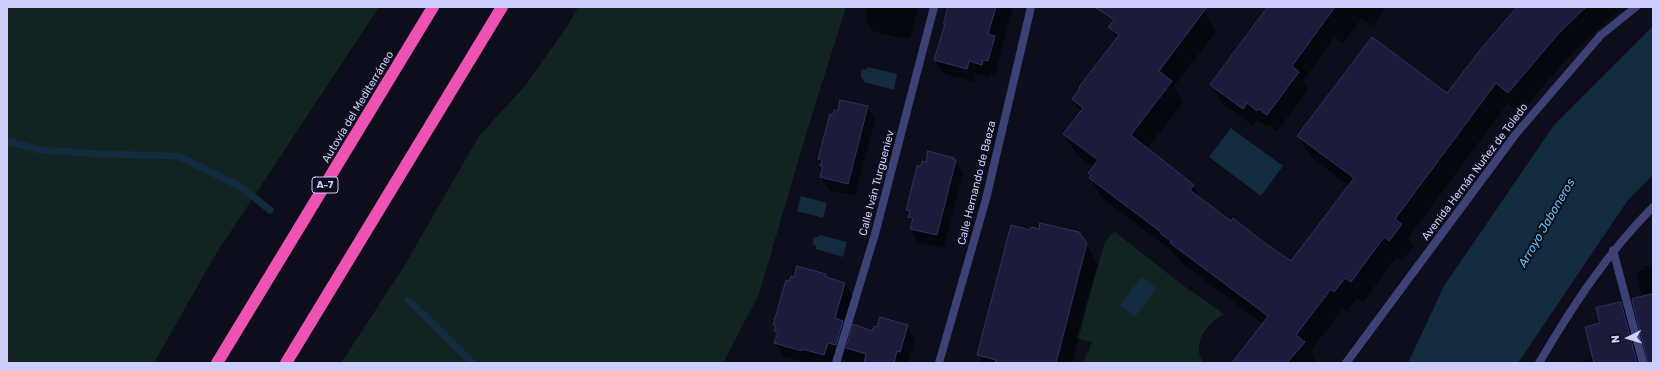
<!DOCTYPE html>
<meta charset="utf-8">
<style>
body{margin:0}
#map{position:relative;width:1660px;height:370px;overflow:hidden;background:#0d0d1b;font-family:Rubik,sans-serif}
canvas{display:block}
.frame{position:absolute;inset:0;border:8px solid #cccdfa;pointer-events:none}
.north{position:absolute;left:1608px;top:318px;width:40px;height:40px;-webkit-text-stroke:3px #0d0d1b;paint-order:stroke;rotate:265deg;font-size:11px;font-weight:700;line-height:16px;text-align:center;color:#cccdfa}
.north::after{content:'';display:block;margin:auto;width:14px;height:18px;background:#cccdfa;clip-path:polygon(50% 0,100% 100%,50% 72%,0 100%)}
</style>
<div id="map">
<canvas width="1660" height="370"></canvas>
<div class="frame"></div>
<div class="north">N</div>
</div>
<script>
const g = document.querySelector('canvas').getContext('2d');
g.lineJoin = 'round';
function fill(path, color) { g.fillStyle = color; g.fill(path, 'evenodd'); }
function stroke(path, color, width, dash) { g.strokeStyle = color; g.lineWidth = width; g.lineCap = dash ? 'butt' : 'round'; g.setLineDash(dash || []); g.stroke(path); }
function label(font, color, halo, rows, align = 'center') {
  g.font = font + ' Rubik,sans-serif'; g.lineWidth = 4; g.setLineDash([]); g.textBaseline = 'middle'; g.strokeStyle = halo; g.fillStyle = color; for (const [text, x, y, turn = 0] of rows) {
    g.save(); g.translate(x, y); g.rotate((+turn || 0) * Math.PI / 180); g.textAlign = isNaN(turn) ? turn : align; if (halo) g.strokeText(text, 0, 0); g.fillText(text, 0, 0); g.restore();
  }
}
const green = new Path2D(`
 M7,7H379L214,257L154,363H7Z
 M578,7H846L807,131L759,294L723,363H341L403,268L479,136L525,86L566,28Z
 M1114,231L1181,284L1224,314C1207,322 1190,345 1204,363H1083L1092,342L1076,338L1105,242Z`);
const water = new Path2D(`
 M1653,26V175L1628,200L1518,363H1408L1444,286L1554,125Z
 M868,67L897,74L894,90L864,82V80L861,77V70L867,69Z
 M1231,128L1283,166L1261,196L1209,157Z
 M801,196L827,203L823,218L797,211Z
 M820,235L847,242L843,257L816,249V246L813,244V240L815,237H819Z
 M1141,277L1157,288L1135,317L1120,306Z`);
const shadow = new Path2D(`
 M866,7H918L910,38L900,36L899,38L873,31L866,19L868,11Z
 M949,7H1013L995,74L991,73L989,77L976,74L974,82L942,73L935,60L946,25Z
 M1119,7H1199L1204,11L1216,32L1174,86L1183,102L1147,149L1193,185L1201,199L1231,222L1292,262L1349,186L1310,156L1298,136L1447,94L1519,7H1623L1571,54L1520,113L1508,103L1408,238L1413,246L1402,261L1396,257L1363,302L1357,298L1347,312L1343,309L1310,352L1316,363H1234L1263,324L1183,264L1172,251L1102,198L1090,178L1089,173L1093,168L1076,154L1064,134L1081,112L1073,100L1117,39L1110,27L1114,21L1112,17Z
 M1269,7H1387L1372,26L1362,18L1343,43L1335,37L1303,81L1308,90L1277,131L1269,125L1268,127L1257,120L1253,126L1221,102L1211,85Z
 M867,107L875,120L855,196L829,190L821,177L823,169L819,159L834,116Z
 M954,158L963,174L944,248L918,242L911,229L913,222L907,210L921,167L926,163Z
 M1086,244L1098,264L1072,363H983L978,354Z
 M1653,259V363H1649L1642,297L1636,272L1645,270L1644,267L1652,265L1651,260Z
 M826,275L828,279L845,283L852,296L844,324L851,336L873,332L878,328L907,326L915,339L908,363H846L843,357L841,363H815L809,361L808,363L783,356L776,343L778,335L774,325L790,282L795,278Z
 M1621,303L1626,312L1639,363H1577L1594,358L1601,324Z`);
const stream = new Path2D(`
 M7,141L40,150L101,154L178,156L241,187L270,210
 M408,300L473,363`);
const building = new Path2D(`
 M948,7H996L988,34L995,36L988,61L983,60L982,65L969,61L967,69L934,60L945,24H944Z
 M1095,7H1207L1159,71L1172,81L1131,135L1194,185L1190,190L1231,221L1233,218L1262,241L1291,261L1354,178L1297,136L1372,37L1447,93L1480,50L1517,7H1586L1559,33L1508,93L1496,83L1395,219L1402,224L1389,241L1384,237L1351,282L1345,278L1334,292L1331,289L1296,335L1305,342L1287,363H1232L1268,316L1170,243L1171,241L1160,233L1161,232L1089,178L1091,175L1088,173L1098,160L1063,134L1083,108L1072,99L1080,88L1079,87L1119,35L1108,27L1114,20Z
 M1268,7H1335L1292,66L1299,72L1267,115L1259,109L1257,111L1247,103L1243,109L1210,85Z
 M840,100L868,106L848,184L820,177L823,166H820L822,160L818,159L830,114L833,115L834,110H838Z
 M928,151L954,158V160H956L937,235L910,229L913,218L908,217L910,211L906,210L917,166H921L922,161L926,162Z
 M1040,223L1079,232L1087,243L1056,363H995L996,360L977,355L1011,225L1030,230L1031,227L1039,229Z
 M797,266L826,274V277L845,283L835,318L843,321L836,345L828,343L824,355L802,349V351L774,343L778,332L774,331L776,326L773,325L786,280L789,281L791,276L794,277Z
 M1653,294V363H1648L1632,299Z
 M1621,302L1637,363H1594L1585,327L1600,323L1596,308Z
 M880,317L908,325L900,352L897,351L894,363H864L866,354L846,348L853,324L872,331L874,326L877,327Z`);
const street = new Path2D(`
 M1613,250L1643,363
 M836,363L875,234L934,7
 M939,363L986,199L1031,7
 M1346,363L1515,135L1601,35L1636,7
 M1539,363C1572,307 1607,253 1653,207`);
const highway = new Path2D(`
 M217,363L433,7
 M286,363L502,7`);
const shields = [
 [325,185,26]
];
const shieldNames = [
 ["A-7",325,185]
];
const streetNames = [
 ["Autovía del Mediterráneo",358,107,-59],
 ["Avenida Hernán Nuñez de Toledo",1475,172,-53],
 ["Calle Iván Turgueniev",877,183,-75],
 ["Calle Hernando de Baeza",977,183,-76]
];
const waterNames = [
 ["Arroyo Jaboneros",1547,223,-60]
];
fill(green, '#112421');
fill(water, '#122b3f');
fill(shadow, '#0007');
stroke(stream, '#122b3f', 7);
fill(building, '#1d1b3a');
stroke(building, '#322f64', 1);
stroke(street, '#3c4275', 8);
stroke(highway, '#ee53b3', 12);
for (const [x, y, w] of shields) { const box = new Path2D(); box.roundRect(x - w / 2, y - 8, w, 16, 3); g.fillStyle = '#0d0d1b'; g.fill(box); stroke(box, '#cccdfa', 1); }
label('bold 10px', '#cccdfa', null, shieldNames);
label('11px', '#cccdfa', '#0d0d1b', streetNames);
label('italic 12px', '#64c3f0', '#0d0d1b', waterNames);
</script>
